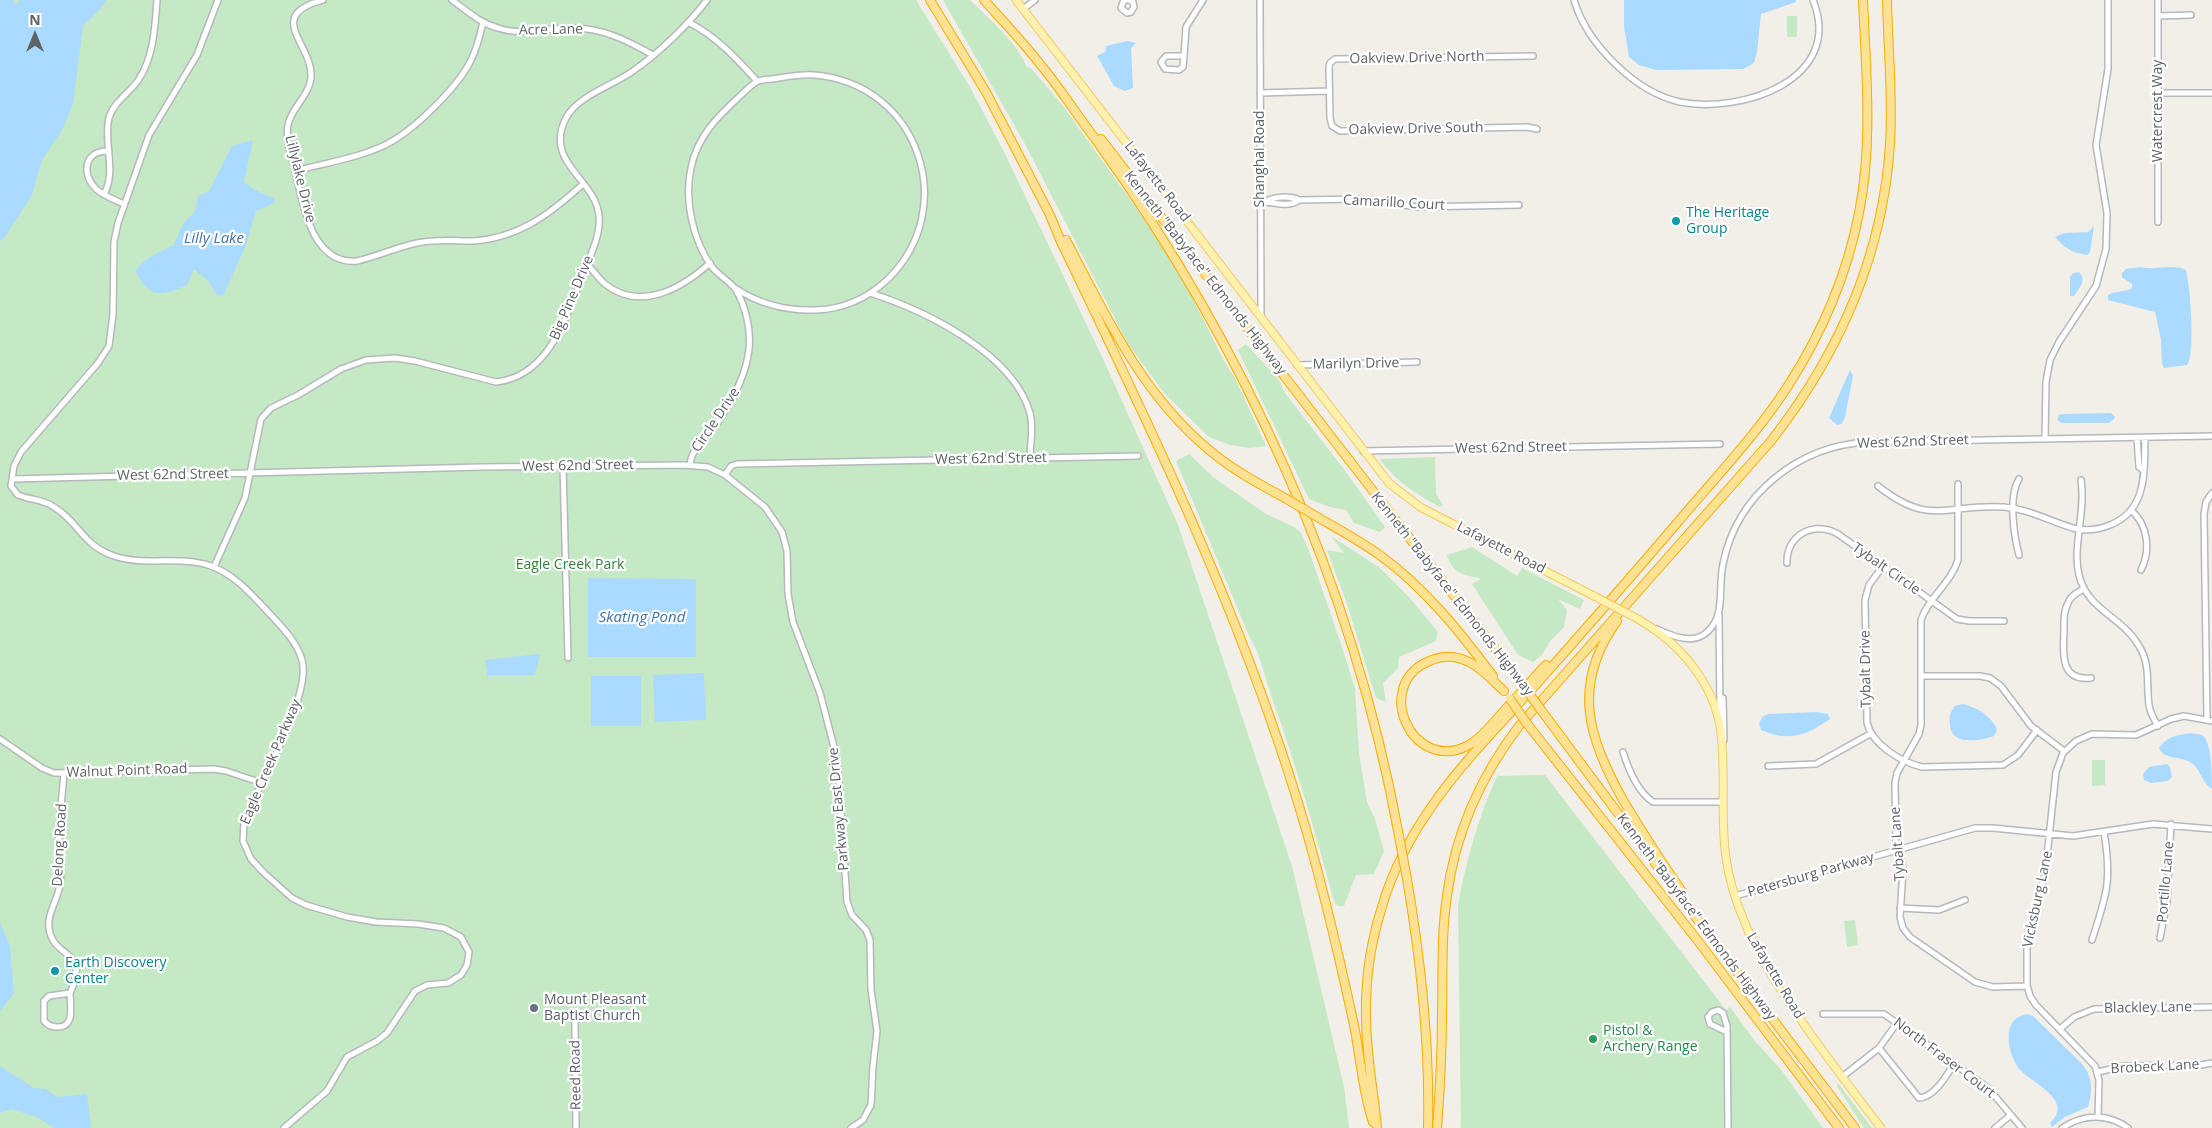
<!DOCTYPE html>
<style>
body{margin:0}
#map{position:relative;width:2212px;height:1128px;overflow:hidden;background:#f1efe8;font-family:"Open Sans",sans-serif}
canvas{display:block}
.north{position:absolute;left:10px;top:10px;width:50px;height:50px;-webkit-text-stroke:4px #fff;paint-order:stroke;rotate:0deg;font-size:14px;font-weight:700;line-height:20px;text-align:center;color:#5f6368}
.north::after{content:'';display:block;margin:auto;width:18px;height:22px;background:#5f6368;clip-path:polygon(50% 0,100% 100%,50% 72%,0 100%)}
</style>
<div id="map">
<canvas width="2212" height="1128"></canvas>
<div class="north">N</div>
</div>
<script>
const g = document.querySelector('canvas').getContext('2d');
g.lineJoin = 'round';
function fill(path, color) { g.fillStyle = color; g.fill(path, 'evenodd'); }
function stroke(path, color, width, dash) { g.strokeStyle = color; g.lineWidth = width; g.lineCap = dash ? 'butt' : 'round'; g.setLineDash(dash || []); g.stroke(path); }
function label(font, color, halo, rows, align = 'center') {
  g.font = font + ' "Open Sans",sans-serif'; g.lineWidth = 4.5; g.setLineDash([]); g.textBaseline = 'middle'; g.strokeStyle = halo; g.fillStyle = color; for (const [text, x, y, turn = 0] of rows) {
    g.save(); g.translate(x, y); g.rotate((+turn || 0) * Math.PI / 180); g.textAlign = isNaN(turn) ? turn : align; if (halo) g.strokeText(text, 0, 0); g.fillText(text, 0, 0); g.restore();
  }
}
const green = new Path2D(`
 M0,0H916L970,87L1004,152L1103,359L1178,525L1292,866L1344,1087L1349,1128H0Z
 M943,0H970C987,17 1019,44 1026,66L1031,68L1063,106L1154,233L1190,293L1223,359L1235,378L1266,446L1250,448L1230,445L1209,437L1165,394L1128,344L1025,144Z
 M1787,16H1797V37H1787Z
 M1246,344L1279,380L1285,393L1343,468L1385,527L1380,532L1354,523L1346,510L1330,507L1309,499L1238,350Z
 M1189,454L1213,477L1266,514L1294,527L1301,533L1309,551L1343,650L1355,689L1359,753L1367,802L1375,819L1384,851L1374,874L1356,875L1344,906H1338L1335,904C1315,833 1296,763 1271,695C1265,677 1260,653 1250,638L1176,461Z
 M1435,457L1436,494L1443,505L1440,507C1417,494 1396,482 1380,459Z
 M1331,536L1380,568L1408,596L1438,632L1436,641L1399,657L1398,668L1383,683L1386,702L1376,698L1347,604L1327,550L1344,553Z
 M1472,547L1517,576L1522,568L1584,600L1580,609L1558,599L1567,610L1564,627L1550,641L1542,655L1533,662L1518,655L1472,584L1481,579C1462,574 1453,574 1447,555Z
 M2092,760H2105V785L2092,786Z
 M1545,775L1726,1010L1730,1007L1755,1041L1782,1071L1823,1128H1461L1458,905C1466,861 1478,818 1497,776Z
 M1855,920L1858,945L1847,947L1844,921Z
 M1838,1083L1872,1128H1864L1837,1086Z`);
const water = new Path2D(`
 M0,0H13L16,5L20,0H106L102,7L83,26L73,104L62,130L42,160L32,195L4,238L0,241Z
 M1624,0H1796V2L1761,14L1757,52L1754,63L1743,69L1656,70L1639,65L1629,57L1624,27Z
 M1128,41L1136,43L1131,48L1133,88L1125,91L1114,86L1097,56L1105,52L1106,46Z
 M253,140L244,182L253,189L275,199L274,203L256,211L246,245L223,296L217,295L208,281L194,269L187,285C160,297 150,299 135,271C145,258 159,252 174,245L183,224L195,211L198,196L209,191L232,146Z
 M2094,226L2090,252L2087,255C2073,253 2064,248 2055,237L2064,233L2088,232Z
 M2140,267C2155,271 2172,263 2186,270C2190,285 2196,355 2187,365L2164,368L2162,364L2161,340L2155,312L2108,300V295C2116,290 2124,293 2132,288V284L2122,277V273L2126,269Z
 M2079,272C2087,281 2079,288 2074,296H2070V277L2073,273Z
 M1850,370L1853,376L1845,417L1842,424L1837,425L1829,418Z
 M2111,413L2115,417L2114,419L2109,423H2062L2057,420L2059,415L2062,414Z
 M588,578L696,579V657H588Z
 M540,654L535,675H487L485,660Z
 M704,673L706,720L655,722L653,675Z
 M591,676H641V726H591Z
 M1963,704C1976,707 1993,717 1997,730L1994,736C1980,741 1951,746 1950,725C1949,717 1950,712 1955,706Z
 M1816,712L1828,714L1830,719C1806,736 1789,742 1761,730L1759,724L1762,717L1768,714Z
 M2191,733C2194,734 2199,734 2202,735C2212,741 2212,778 2212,789C2200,781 2201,768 2190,762C2180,756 2164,760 2159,748C2167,736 2178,735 2191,733Z
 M2167,764L2170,767L2172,777L2168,781L2151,783L2144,780L2143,774L2149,767Z
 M0,923L10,946L14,993L0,1011Z
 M2028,1014L2033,1016L2081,1063C2093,1076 2093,1091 2088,1107L2065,1117L2052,1127L2050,1123C2077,1099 2026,1081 2017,1066C2007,1049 2001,1017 2028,1014Z
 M0,1066L34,1088L45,1089L57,1097L87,1094L91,1128H54L37,1117L11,1109L0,1113Z`);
const minor = new Path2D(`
 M218,0L197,55L149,135L118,223L114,242L113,314L109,346L98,363L21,452L14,466L11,486L18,495C30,500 43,499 54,507C79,522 82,545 114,556C144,566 178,556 208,565C234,573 252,595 270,614C282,627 297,642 302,660C312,696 258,785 244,822L243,841L251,859L264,873L292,898L306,905L347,917L376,922L418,924L444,928L461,937L469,952L467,965L461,975L448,983L427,985L415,991L387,1033L377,1041L347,1057L327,1091L284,1128
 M323,0C263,16 314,45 311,78C309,96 291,108 288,125C285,140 292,156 295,170C303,203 311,265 357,261C379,256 401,245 423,242C440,239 457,241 473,241C519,238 550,214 583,184
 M452,0C467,11 480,23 498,28C521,36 546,28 570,28C601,27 626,40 653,55
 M1126,0L1123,2L1121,8L1127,13L1131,12L1134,7L1133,2L1129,0
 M1260,0L1261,317
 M1574,0C1587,44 1635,92 1680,102C1741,114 1845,80 1813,0
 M1023,9L1035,0
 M2158,16L2191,15
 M688,22C716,36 736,58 757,81
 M1166,56H1184L1183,67L1179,70L1165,69L1161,62Z
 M1184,56L1186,27L1203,0
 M1533,56L1335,59L1330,63L1329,67L1330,118L1332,126L1340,131L1527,127L1537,129
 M1260,93L1329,91
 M2158,93H2212
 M109,151C84,150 81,174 96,189C104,196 115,200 124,204
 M295,171C325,163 359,158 387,144C414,130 456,89 470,62C477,49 480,36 483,22
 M104,194C117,172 103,142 109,118C113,102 131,92 139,79C154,56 155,26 157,0
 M1267,201C1274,196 1291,196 1299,200L1359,199L1418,207L1519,205
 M1260,202C1273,201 1287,209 1299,200
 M2158,222V0
 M587,264C593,270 598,278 605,284C640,312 681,289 710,263
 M870,293C924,310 1013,353 1030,413C1034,428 1030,443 1030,458
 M1297,365L1417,362
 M2137,438L2139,467L2143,470
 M2045,439L2046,382L2050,360L2059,342L2096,286L2106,249L2107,213L2096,145L2108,69V0
 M1363,451L1720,444
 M563,465L568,658
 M690,465C691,448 708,435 718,422C733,400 746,376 749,349C751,330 746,307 736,290C731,282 719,276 712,267C693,241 684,200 691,168C697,137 717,117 740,96C745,91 752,84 758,81C762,80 768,79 772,79C786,77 800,74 814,75C918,83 961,207 888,279C868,298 843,309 816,310C787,311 759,304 735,288
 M725,475L731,466L737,464L1138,456
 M12,479L482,467L684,465L708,467L725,475L765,507L782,532L787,551L788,594L793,622L820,693L834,747L839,782L847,902L852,915L866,930L870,940L871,990L877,1031L873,1066L871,1105L863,1120L851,1128
 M2019,479C2008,496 2014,536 2019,555
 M2081,480C2086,512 2072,547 2079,575C2087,610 2123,617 2139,646C2151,665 2146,684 2149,705C2150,713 2154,719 2158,726
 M1958,484V560C1951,583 1928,598 1921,620V725L1919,734L1897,773L1895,783L1896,841L1903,869L1900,917L1903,928L1910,937L1975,982L1993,987L2027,986
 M1878,486C1931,528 1946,503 2004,507C2029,509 2049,521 2073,528C2085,531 2098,530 2110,525C2148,510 2144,471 2145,437
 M2131,510C2148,525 2151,550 2141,570
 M1787,563C1786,535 1814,520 1838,534L1957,619L1969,621H2004
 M1883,566L1869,585L1865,600L1867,722C1871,744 1901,762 1922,767L2003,765L2018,755L2037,730
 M214,567L245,498L261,419L271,408L298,395L341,369L366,360L395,358L415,361L496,382C549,376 565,319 582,277C589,258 601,236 599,216C596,179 543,163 566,118C577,96 614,85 633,71C659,53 688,25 707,0
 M2084,589C2078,592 2072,595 2069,601C2063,611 2064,622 2064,632C2063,654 2060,681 2091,678
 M1719,615L1720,716
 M1657,629C1678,639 1702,648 1716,620C1723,606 1719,581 1723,564C1737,494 1799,445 1869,442L2212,436
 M1921,676H1980L1990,678L2001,686L2031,726L2064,751
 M1723,698L1724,740
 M2207,720L2204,514L2206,502L2212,493
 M0,739L42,768L54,773L214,769L226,771L262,783
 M1623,752C1628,768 1638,792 1653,802H1723
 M1768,766L1816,764L1870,734
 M64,774C62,797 59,820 59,842C59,856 62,871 60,884C58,900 47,913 49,928C53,960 91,948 70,993L49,996L44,1001V1021C51,1029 67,1030 70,1018C72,1011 70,1000 70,993
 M1735,896L1975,828H1993L2073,836L2153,824L2212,829
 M1900,908L1939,910L1965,900
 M2160,938L2167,901L2171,824
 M2092,940C2107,894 2112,880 2104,832
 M1823,1014H1884L1988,1088L2022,1128
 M575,1023L576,1128
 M2060,1029L2074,1017L2094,1009L2212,1007
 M1727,1032L1710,1024L1708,1017L1712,1012L1718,1010L1723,1013L1727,1026L1728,1128
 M1879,1048L1919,1098C1935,1097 1946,1076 1954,1064
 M2098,1072L2124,1066L2201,1065L2212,1063
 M1842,1077L1879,1048L1897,1023
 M2098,1117L2099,1080L2095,1066L2036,1005L2030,996L2027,985V948L2045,875L2056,772L2063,753L2076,741L2092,734L2136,735L2171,719L2184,716L2212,721
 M1995,1128L2011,1115
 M2062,1128C2083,1114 2107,1113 2128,1128`);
const major = new Path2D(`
 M1016,0L1389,483L1420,507L1594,596
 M1636,618C1679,642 1715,683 1721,733C1726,774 1720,817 1726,858C1729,881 1736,902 1745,923C1754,946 1766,966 1779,987C1810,1036 1846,1082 1881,1128`);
const highway = new Path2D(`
 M930,0L986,92L1050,215L1061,242C1150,426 1239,609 1299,806C1321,878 1338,951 1354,1025C1360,1055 1363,1094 1373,1122
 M984,0C1003,21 1023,42 1040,64C1060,88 1077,115 1096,140C1244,346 1352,581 1398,831
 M1101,139L1523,685
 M1066,240C1106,316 1141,393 1208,449C1231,469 1259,484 1285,498
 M1319,518C1340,530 1362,542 1381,556C1426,589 1460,632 1493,676
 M1617,621C1571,685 1588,737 1623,800C1642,832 1662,863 1683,893
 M1504,691C1493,681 1482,668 1469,662C1457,656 1444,655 1432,660C1370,682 1412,776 1469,745C1483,737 1492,724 1502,713C1517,697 1531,681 1546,665
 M1541,710L1687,906L1855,1128
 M1528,725L1698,941L1839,1128
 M1407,879C1421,961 1430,1045 1428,1128
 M1377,1128C1375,1102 1370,1077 1368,1051C1363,1004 1367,955 1381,910C1407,818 1471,756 1533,688C1582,633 1630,578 1678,522C1715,478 1757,434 1788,386C1822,333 1847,275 1859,213C1873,143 1866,71 1863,0
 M1437,1128C1440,1090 1442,1052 1442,1014C1443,974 1441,935 1447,896C1455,834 1481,776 1519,726L1771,441C1839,354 1883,254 1890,144C1893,96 1888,48 1887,0`);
const majorBridge = new Path2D(`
 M1594,596L1636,618`);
const highwayBridge = new Path2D(`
 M1285,498L1319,518
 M1523,685L1541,710
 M1510,699L1528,725
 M1398,831L1407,879`);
const markers = [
 [1676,221,5,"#0f9aa8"],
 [55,971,5,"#0f9aa8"],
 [534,1008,5,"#6b7280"],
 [1593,1039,5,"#2e9e5b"]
];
const streetNames = [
 ["Acre Lane",551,30,-1],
 ["Oakview Drive North",1417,58,-1],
 ["Watercrest Way",2158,111,-90],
 ["Oakview Drive South",1416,129,-1],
 ["Shanghai Road",1260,159,-90],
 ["Lillylake Drive",300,179,76],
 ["Lafayette Road",1157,182,52],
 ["Camarillo Court",1394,203,3],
 ["Kenneth \"Babyface\" Edmonds Highway",1205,273,52],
 ["Big Pine Drive",572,298,-67],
 ["Marilyn Drive",1356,364,-1],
 ["Circle Drive",716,420,-56],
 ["West 62nd Street",1913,442,-2],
 ["West 62nd Street",1511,448,-1],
 ["West 62nd Street",991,459,-1],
 ["West 62nd Street",578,466,-1],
 ["West 62nd Street",173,475,-1],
 ["Lafayette Road",1501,548,27],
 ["Tybalt Circle",1886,569,35],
 ["Kenneth \"Babyface\" Edmonds Highway",1452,594,52],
 ["Tybalt Drive",1866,669,-91],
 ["Eagle Creek Parkway",271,762,-67],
 ["Walnut Point Road",127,771,-2],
 ["Parkway East Drive",839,809,-95],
 ["Tybalt Lane",1898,844,-94],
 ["Delong Road",60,845,-87],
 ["Petersburg Parkway",1811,875,-16],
 ["Portillo Lane",2166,882,-85],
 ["Vicksburg Lane",2038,899,-78],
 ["Kenneth \"Babyface\" Edmonds Highway",1696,917,53],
 ["Lafayette Road",1775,976,59],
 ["Blackley Lane",2148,1008,-1],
 ["North Fraser Court",1944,1058,37],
 ["Brobeck Lane",2155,1067,-3],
 ["Reed Road",576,1075,-91]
];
const cultureNames = [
 ["The Heritage",1686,213],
 ["Group",1686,229],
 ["Earth Discovery",65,963],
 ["Center",65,979]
];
const parkNames = [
 ["Eagle Creek Park",570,565]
];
const worshipNames = [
 ["Mount Pleasant",544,1000],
 ["Baptist Church",544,1016]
];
const leisureNames = [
 ["Pistol &",1603,1031],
 ["Archery Range",1603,1047]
];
const waterNames = [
 ["Lilly Lake",214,239],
 ["Skating Pond",642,618]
];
fill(green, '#c5e8c5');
fill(water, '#aadaff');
stroke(minor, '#b5b8bc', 8);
stroke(major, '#f2c960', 9);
stroke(highway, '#f9ab00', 10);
stroke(minor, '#fff', 5);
stroke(major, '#fff2af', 7);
stroke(highway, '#fde293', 8);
stroke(majorBridge, '#f2c960', 9, []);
stroke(highwayBridge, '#f9ab00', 10, []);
stroke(majorBridge, '#fff2af', 7);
stroke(highwayBridge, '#fde293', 8);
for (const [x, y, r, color] of markers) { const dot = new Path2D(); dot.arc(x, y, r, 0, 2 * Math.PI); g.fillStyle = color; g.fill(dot); stroke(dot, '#fff', 2); }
label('14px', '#5f6368', '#fff', streetNames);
label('14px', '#0d838f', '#fff', cultureNames, 'left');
label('14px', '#348238', '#fff', parkNames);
label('14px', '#5b616d', '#fff', worshipNames, 'left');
label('14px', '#27864d', '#fff', leisureNames, 'left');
label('italic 15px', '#4174aa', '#fff', waterNames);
</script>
